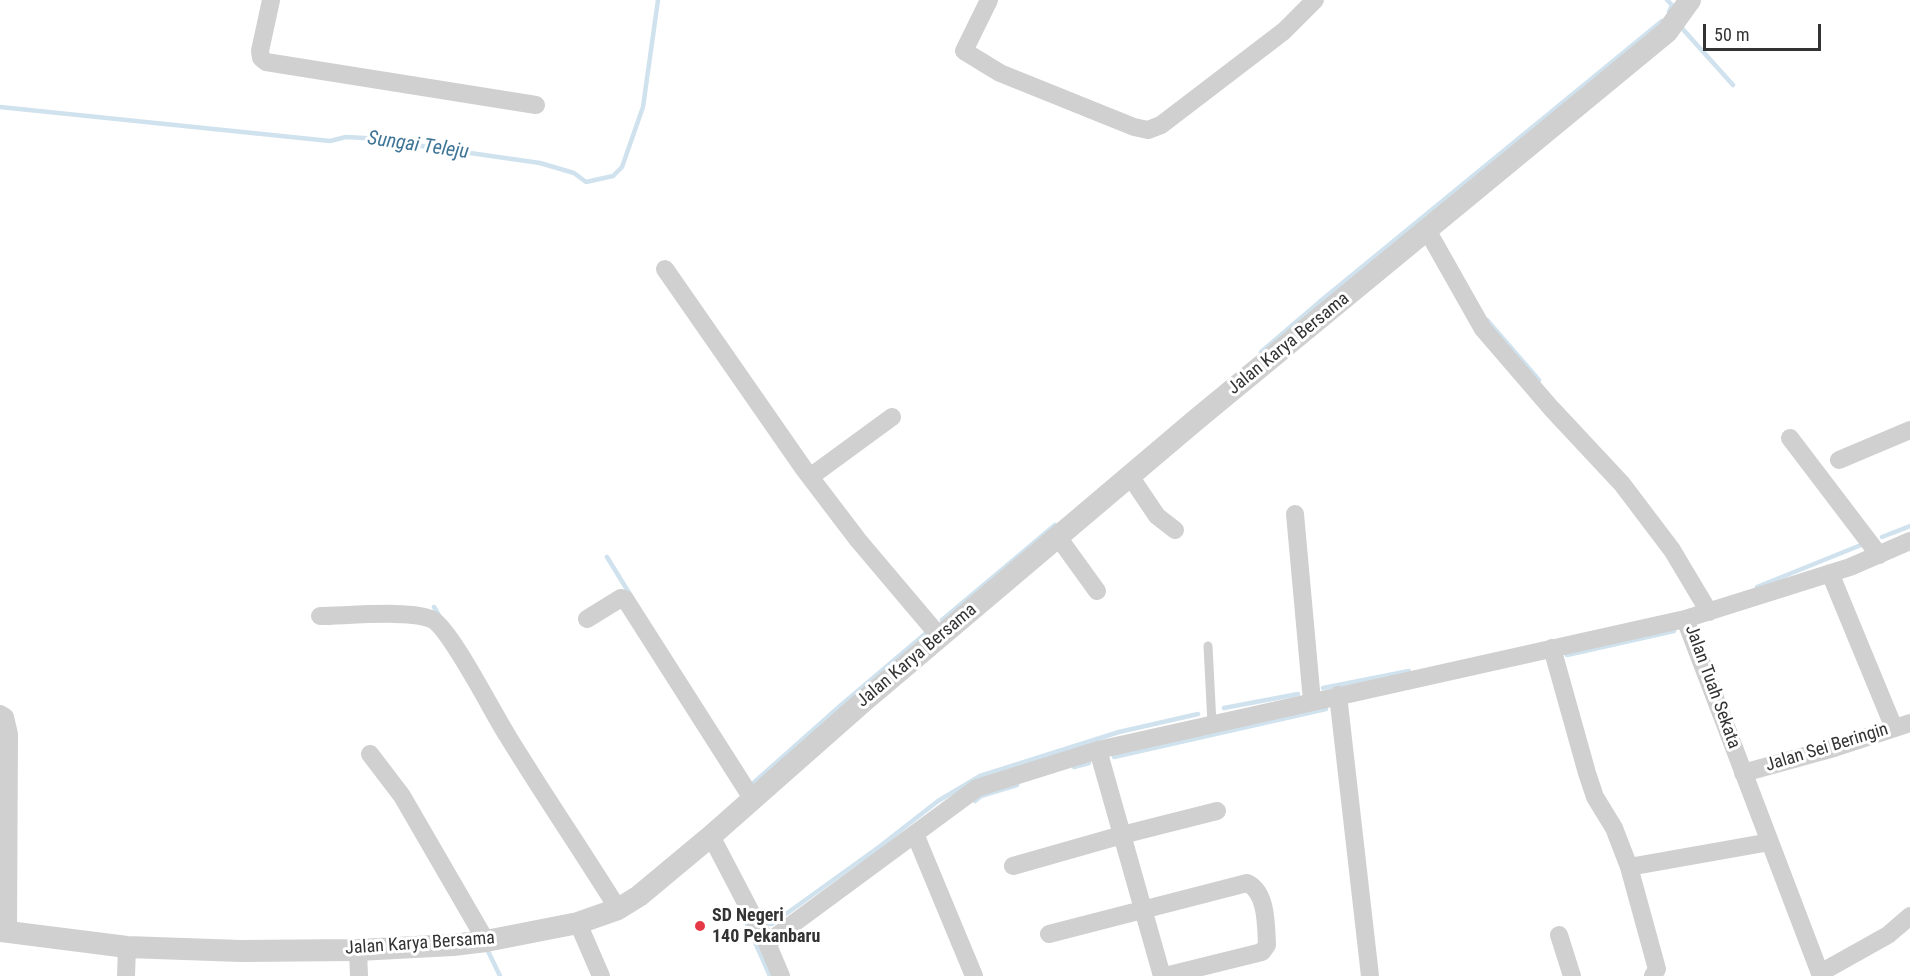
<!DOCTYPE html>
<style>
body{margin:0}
#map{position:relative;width:1910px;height:976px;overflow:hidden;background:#fff;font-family:"Roboto Condensed",sans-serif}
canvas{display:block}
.scale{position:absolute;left:1703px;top:24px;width:118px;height:27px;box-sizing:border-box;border:3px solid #333;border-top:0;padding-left:8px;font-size:18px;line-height:21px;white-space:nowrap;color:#333;-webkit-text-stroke:4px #fff;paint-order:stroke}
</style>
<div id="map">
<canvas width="1910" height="976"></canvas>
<div class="scale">50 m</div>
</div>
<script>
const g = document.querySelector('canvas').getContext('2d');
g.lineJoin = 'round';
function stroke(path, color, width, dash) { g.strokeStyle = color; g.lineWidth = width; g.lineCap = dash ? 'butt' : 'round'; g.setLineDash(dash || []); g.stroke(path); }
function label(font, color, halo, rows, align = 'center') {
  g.font = font + ' "Roboto Condensed",sans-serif'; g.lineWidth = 6; g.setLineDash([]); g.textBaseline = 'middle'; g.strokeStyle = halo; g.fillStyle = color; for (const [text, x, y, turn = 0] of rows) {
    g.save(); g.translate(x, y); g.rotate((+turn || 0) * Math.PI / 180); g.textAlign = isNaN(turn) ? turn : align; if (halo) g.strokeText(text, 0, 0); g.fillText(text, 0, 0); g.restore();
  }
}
const stream = new Path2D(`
 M1667,0L1672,5L1669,12
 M1680,26L1733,85
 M0,107L330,141L346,137L365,138L540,163L574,173L586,182L613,176L622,167L643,107L658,0
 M1487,320L1539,380
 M1261,352L1323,299L1662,21
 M1882,537L1910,526
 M607,557L631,596
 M1757,587L1866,543
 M434,607L440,617
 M942,620L1055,525
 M1567,655L1674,631
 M1323,688L1409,671
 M1224,708L1298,694
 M1114,757L1326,709
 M1074,767L1089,763
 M750,786L840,706L925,634
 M975,801L981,796L1017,785
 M762,923L772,924L879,847L938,801L980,776L1119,732L1198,714
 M747,924L770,976
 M487,949L500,976`);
const service = new Path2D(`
 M1208,646L1212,724`);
const minor = new Path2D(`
 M271,0L260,51L261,58L266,62L536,105
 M989,0L964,51L1000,73L1134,127L1148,130L1161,125L1284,31L1315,0
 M1427,230L1483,329L1551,408L1622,484L1672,550L1709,612
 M665,269L804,469L858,540L940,637
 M1790,438L1879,555
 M1839,460L1910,430
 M1130,476L1157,516L1175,530
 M810,477L892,417
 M1295,514L1312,701
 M1058,537L1097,591
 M1830,573L1894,728
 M320,616C344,616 415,609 433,620C451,630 493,713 507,735C543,794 582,851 618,909
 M587,619L621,598L625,599L753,800
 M1685,619L1821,976
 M1552,648L1587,773L1595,797L1614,828L1629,867L1657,969L1653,976
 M1338,695L1370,976
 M0,714L5,717L9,734L8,932
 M1098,750L1162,976
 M370,754L402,796L486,941
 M1743,773L1834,748L1910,723
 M915,834L974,976
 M711,836L767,943L781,976
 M1013,866L1122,835L1217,811
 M1629,867L1770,842
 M578,923L601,976
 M1049,934L1247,883C1267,892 1266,925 1267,945L1262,952L1165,976
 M1559,935L1572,976
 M767,943L977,788L1098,750L1685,619L1850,567L1910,541
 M358,950L359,976
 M1820,973L1888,935L1910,916
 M126,976L127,947`);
const tertiary = new Path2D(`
 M0,931L127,947L241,951L358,950L453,945L486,941L578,923L618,909L639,896L711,836L864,701L1197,419L1667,32L1690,0`);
const markers = [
 [700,926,6,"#e63946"]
];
const streetNames = [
 ["Jalan Karya Bersama",1289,344,-39],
 ["Jalan Karya Bersama",917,656,-40],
 ["Jalan Tuah Sekata",1712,687,70],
 ["Jalan Sei Beringin",1827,748,-17],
 ["Jalan Karya Bersama",420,944,-4]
];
const poiNames = [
 ["SD Negeri",712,916],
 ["140 Pekanbaru",712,937]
];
const waterNames = [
 ["Sungai Teleju",418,146,8]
];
stroke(stream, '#cfe2ee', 4.5);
stroke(service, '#d0d0d0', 9);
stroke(minor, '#d0d0d0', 18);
stroke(tertiary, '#d0d0d0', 22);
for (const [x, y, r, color] of markers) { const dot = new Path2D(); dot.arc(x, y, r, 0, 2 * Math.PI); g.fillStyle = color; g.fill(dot); stroke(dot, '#fff', 2); }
label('18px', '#333', '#fff', streetNames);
label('bold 18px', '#333', '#fff', poiNames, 'left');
label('italic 20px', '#3f7597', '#fff', waterNames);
</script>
